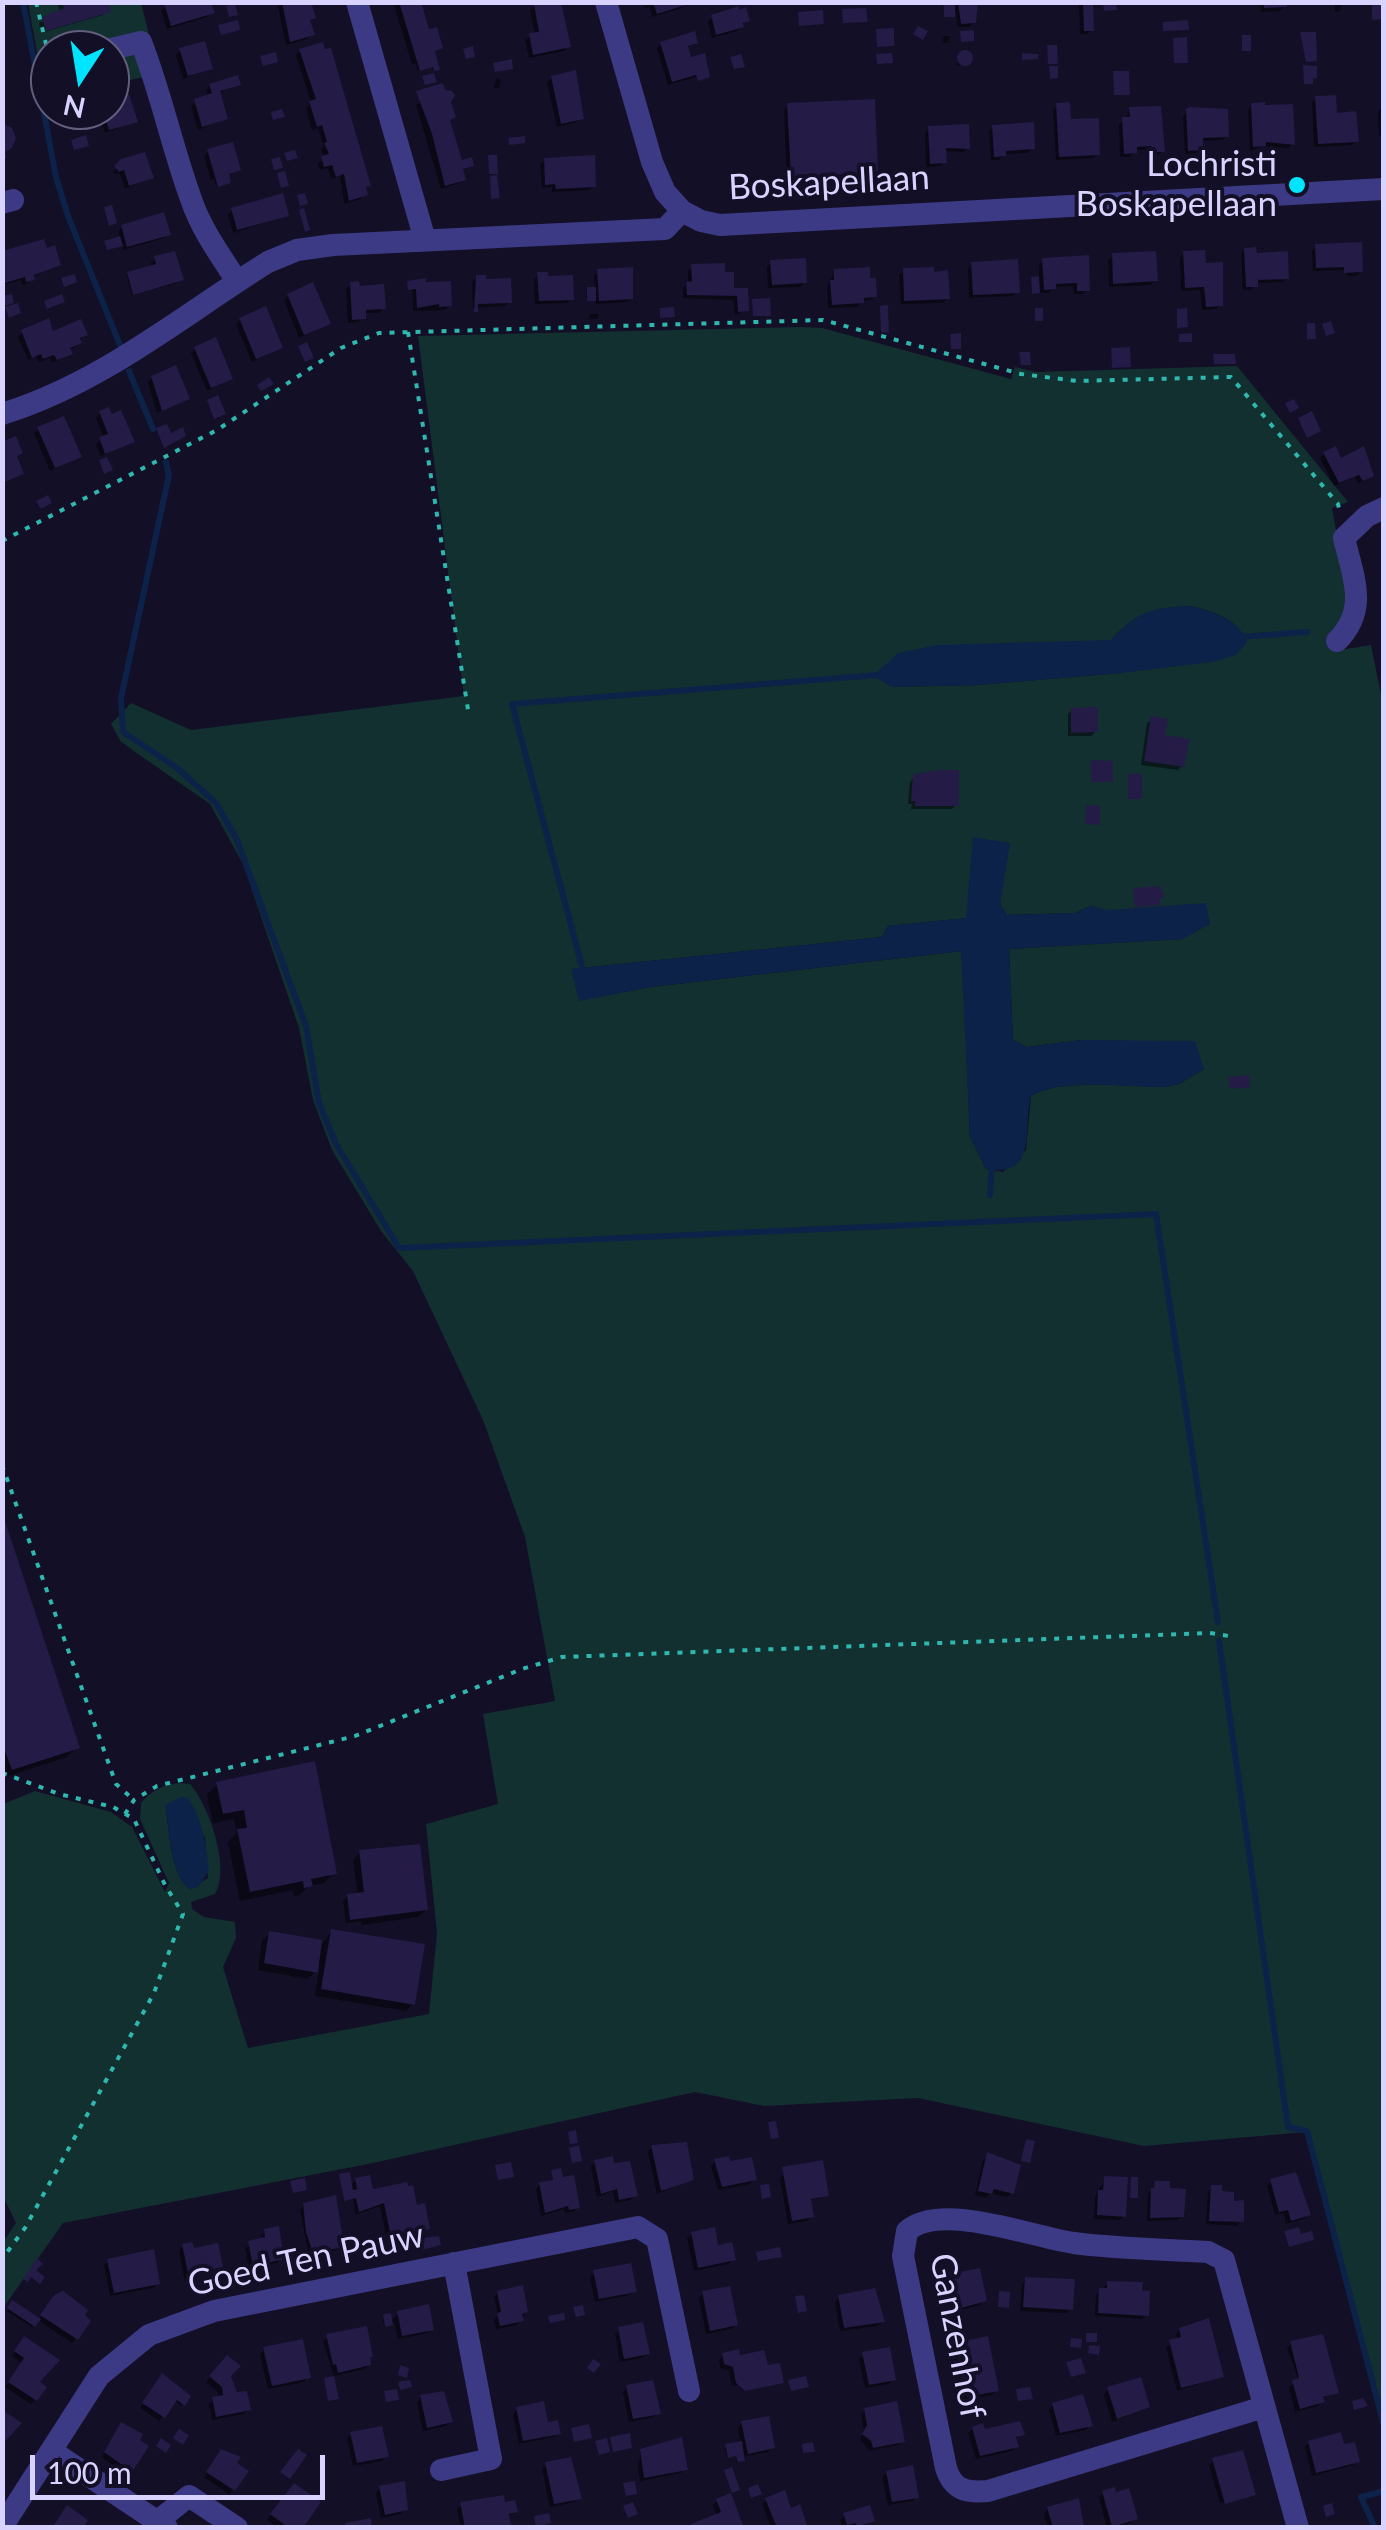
<!DOCTYPE html>
<style>
body{margin:0}
#map{position:relative;width:1386px;height:2530px;overflow:hidden;background:#130f26;font-family:Lato,sans-serif}
canvas{display:block}
.frame{position:absolute;inset:0;border:5px solid #d9d4ff;pointer-events:none}
.north{position:absolute;left:30px;top:30px;width:100px;height:100px;box-sizing:border-box;background:#130f26;border:2px solid #625e7d;border-radius:50%;rotate:192deg;font-size:28px;font-weight:700;line-height:40px;text-align:center;color:#d9d4ff}
.north::after{content:'';display:block;margin:auto;width:35px;height:45px;background:#00e5ff;clip-path:polygon(50% 0,100% 100%,50% 72%,0 100%)}
.scale{position:absolute;left:30px;top:2455px;width:295px;height:45px;box-sizing:border-box;border:5px solid #d9d4ff;border-top:0;padding-left:12px;font-size:30px;line-height:35px;white-space:nowrap;color:#d9d4ff;-webkit-text-stroke:8px #130f26;paint-order:stroke}
</style>
<div id="map">
<canvas width="1386" height="2530"></canvas>
<div class="frame"></div>
<div class="north">N</div>
<div class="scale">100 m</div>
</div>
<script>
const g = document.querySelector('canvas').getContext('2d');
g.lineJoin = 'round';
function fill(path, color) { g.fillStyle = color; g.fill(path, 'evenodd'); }
function stroke(path, color, width, dash) { g.strokeStyle = color; g.lineWidth = width; g.lineCap = dash ? 'butt' : 'round'; g.setLineDash(dash || []); g.stroke(path); }
function label(font, color, halo, rows, align = 'center') {
  g.font = font + ' Lato,sans-serif'; g.lineWidth = 8; g.setLineDash([]); g.textBaseline = 'middle'; g.strokeStyle = halo; g.fillStyle = color; for (const [text, x, y, turn = 0] of rows) {
    g.save(); g.translate(x, y); g.rotate((+turn || 0) * Math.PI / 180); g.textAlign = isNaN(turn) ? turn : align; if (halo) g.strokeText(text, 0, 0); g.fillText(text, 0, 0); g.restore();
  }
}
const green = new Path2D(`
 M28,3H141L159,74L110,84V50H50V96L45,97Z
 M801,327L822,328L1011,379L1015,367L1036,372L1237,366L1348,502L1332,508L1350,606L1340,650L1371,645L1383,704L1384,2288L1381,2306L1384,2314L1383,2426L1307,2132L1144,2146L918,2098L764,2106L695,2092L368,2164L63,2223L3,2308V2242L16,2223L2,2194L3,1804L35,1791L111,1812L132,1827L165,1892L169,1883L140,1819L141,1803C153,1788 171,1781 190,1784C209,1805 231,1869 215,1894L191,1902L192,1909L204,1917L235,1922L236,1938L223,1967L248,2048L429,2014L437,1933L426,1824L498,1804L483,1714L555,1701L525,1537L483,1420L413,1271L381,1231L332,1150L313,1100L299,1028L243,864L210,804L121,742L111,724L131,703L191,730L464,696L418,336ZM1190,606C1212,611 1239,619 1246,642L1120,673L977,685L893,687L1111,640C1136,613 1153,608 1190,606ZM973,838L1009,843L1000,904L1007,915L1075,913L1091,906L1183,939L1009,949L1013,1040L1027,1047L1081,1040L1204,1069L1179,1084L1164,1087C1129,1087 1059,1078 1031,1096L1026,1150L1003,1172L986,1169L970,1136L962,951L651,987L579,1000L572,969L882,937L888,926L967,918ZM165,1805L205,1837L208,1878L189,1889C169,1870 170,1831 165,1805Z`);
const water = new Path2D(`
 M1190,606C1213,612 1239,619 1247,642L1236,655L1212,662L1121,673L977,685L892,687L873,676L898,653L937,645L1111,640C1139,611 1149,608 1190,606Z
 M973,837L1010,843L1000,904L1007,915L1075,913L1091,906L1108,910L1206,903L1210,924L1183,939L1009,949L1013,1040L1027,1047L1081,1040L1195,1041L1204,1069L1179,1084L1164,1087C1129,1087 1059,1078 1031,1096C1022,1130 1039,1178 986,1169L970,1136L961,951L651,987L579,1001L571,969L882,937L888,926L966,918Z
 M181,1797L188,1798C203,1820 206,1845 209,1871L198,1887L189,1889C169,1870 170,1831 165,1805Z`);
const shadow = new Path2D(`
 M57,2H81L108,11L103,15L41,33L39,23L60,12Z
 M176,2H209L212,12L207,17L167,29L161,10Z
 M277,2H309L313,18L308,22L312,34L307,39L286,45Z
 M393,2H425L419,6L436,70L433,71L432,67L418,71L416,63L412,64Z
 M559,2L568,46L564,51L529,58L525,40L535,35L530,10L535,6Z
 M644,2H686V4L682,8L652,17L650,7L645,8Z
 M942,2H952V8L958,2H975L974,22L969,27H957L956,12L943,15Z
 M1079,2H1096L1090,9L1091,30L1087,34H1080Z
 M1260,2H1295V4L1286,5L1280,11L1261,12Z
 M1335,2H1342L1340,11L1335,12Z
 M712,17L747,20L737,31L712,38L708,22Z
 M950,36L948,43H942L944,36Z
 M695,42L686,48L689,60L703,75L668,85L657,48L662,44Z
 M181,50L210,68L183,79L176,55Z
 M300,51L368,185L361,199L344,204L340,176L331,179L328,168L320,170L318,163L325,158L321,149L324,147L318,128L312,130L306,108L311,102L296,55Z
 M959,55H969V63L957,65Z
 M552,78L581,118L577,122L557,127L547,82Z
 M496,79L501,80L499,88H494Z
 M238,84L218,93L225,119L198,130L191,106L208,97L206,90L210,86Z
 M443,93H450L453,116L448,122L460,163L472,165L461,171L464,179L459,183L441,189L416,105Z
 M1317,98L1357,141L1352,145L1314,147L1312,102Z
 M110,102L135,121L105,133L100,117L90,120L87,110H110Z
 M1058,105L1098,154L1093,158L1056,160L1053,110Z
 M1252,105L1292,144L1288,148L1263,146L1250,151L1248,110Z
 M788,106L875,172L871,176L787,180L784,110Z
 M1382,107L1384,135L1379,136L1378,112Z
 M1130,109L1163,151L1158,155L1148,156V150H1135L1130,157H1120L1119,124L1126,120Z
 M1187,111L1227,136L1222,140L1200,141L1201,149L1196,153L1185,154L1183,116Z
 M993,127L1032,148L1028,153L1004,154L999,160H991L989,132Z
 M929,129L968,148L963,152L944,151V162L940,166L926,167L925,133Z
 M208,151L238,169L227,176V184L217,187L214,179L211,180L204,156Z
 M545,160L594,186L589,190L552,192V187L542,188L540,164Z
 M118,165L151,178L125,189L120,174L113,173Z
 M232,210L276,219L233,233L228,215Z
 M122,227L168,234L164,238L123,250L122,244L105,248V243L120,239L118,232Z
 M1316,247L1361,271L1356,276H1347L1346,270L1313,271L1312,251Z
 M1245,250L1254,255L1287,278L1282,282L1256,283L1251,290H1243L1241,254Z
 M1184,253L1204,265L1220,305L1216,309L1202,310L1200,290L1181,291L1180,258Z
 M2,254L58,264L32,277L28,283L22,285L21,280L2,285Z
 M1113,256L1155,280L1151,285L1109,287L1108,260Z
 M155,259L182,279L177,283L132,295L127,276L152,267L151,263Z
 M1043,261L1087,290L1083,294H1074L1073,286L1053,287L1049,293H1040V290L1032,294L1031,280L1039,279V265Z
 M771,263L805,282L800,287L768,288L767,267Z
 M972,264L1017,292L1013,296L969,298L968,269Z
 M692,267L723,275L732,291H746L747,310L735,315L733,300L683,298V288L688,283V271Z
 M835,271L875,296L870,300L862,301L857,307L828,308L827,287Z
 M904,271L947,298L943,303L901,304L899,275Z
 M598,272L631,298L626,302L596,304L595,298L587,301L586,291L595,289L594,276Z
 M538,274L571,299L567,303L535,304L534,279Z
 M477,277L510,302L505,306L473,308L472,282Z
 M351,284L383,308L379,313H363L359,322L348,323L346,289Z
 M412,285L450,305L445,310L413,311Z
 M288,296L328,323L299,338L284,300Z
 M599,314L597,319H589L590,314Z
 M241,320L280,347L252,362L236,324Z
 M23,332L52,334H85L75,347L68,350L65,357L52,363L50,358L38,362L36,356L28,360L18,337Z
 M195,349L230,379L207,391L191,353Z
 M152,378L187,398L157,413L148,382Z
 M100,413L132,441L101,456L96,444L104,438L96,418Z
 M39,429L79,456L50,471L34,433Z
 M1324,454L1340,462L1371,476L1358,484L1355,477L1334,486L1320,458Z
 M1072,710L1096,731L1091,736H1068V714Z
 M1152,719L1182,766L1178,770L1141,765L1147,723Z
 M914,777L956,805L952,809H911L912,804H908L910,782Z
 M2,1517L77,1747L67,1757L2,1778Z
 M218,1784L334,1873L324,1883L309,1886L300,1895L294,1896L293,1890L240,1901L228,1842L237,1833L234,1819L213,1823L207,1794Z
 M360,1853L426,1910L418,1917L362,1925L361,1921L346,1923L343,1901L348,1896L358,1895L353,1860Z
 M331,1932L413,2004L406,2011L315,1996L319,1968L308,1979L258,1970L262,1941L270,1933L323,1943Z
 M652,2147L692,2179L657,2194L648,2152Z
 M988,2155L1012,2192L1007,2197L990,2193L986,2198L975,2195L983,2160Z
 M595,2162L635,2195L630,2200L615,2203L613,2191L597,2197L591,2167Z
 M715,2162L754,2179L750,2184L718,2190L711,2166Z
 M552,2173L578,2207L573,2212L565,2213L564,2209L541,2216L536,2189L540,2185L553,2184Z
 M784,2174L825,2194L821,2198L809,2200L812,2216L807,2221L788,2224L780,2178Z
 M340,2176L350,2187L356,2180L371,2192L415,2208L427,2228L423,2232L387,2240L380,2206L355,2215L353,2199L343,2201Z
 M1105,2179L1124,2216L1120,2220L1094,2219L1095,2197Z
 M1272,2181L1308,2215L1304,2219L1286,2224L1284,2213L1275,2215L1267,2186Z
 M1156,2183L1182,2216L1177,2220L1147,2221L1148,2195Z
 M1212,2187L1231,2203L1241,2221L1237,2226L1206,2224L1208,2192Z
 M304,2205L342,2246L337,2250L309,2256L300,2210Z
 M265,2232L281,2258L277,2263L249,2268L245,2248L262,2241L261,2236Z
 M692,2234L716,2248L733,2260L728,2264L694,2271L687,2238Z
 M183,2246L192,2251L220,2266L185,2281L179,2251Z
 M109,2261L158,2283L153,2288L110,2296L104,2265Z
 M594,2273L634,2291L629,2295L595,2302L590,2277Z
 M951,2276L984,2300L980,2305L953,2312L947,2281Z
 M1026,2279L1071,2309L1066,2313L1020,2311L1022,2284Z
 M1108,2283L1146,2315L1142,2319L1095,2316L1096,2295Z
 M498,2293L526,2312L517,2325L496,2329L494,2320L498,2316L494,2297Z
 M704,2293L735,2325L731,2329L706,2334L699,2298Z
 M62,2294L76,2339L72,2343L38,2320L32,2327L7,2311L13,2303L38,2320L55,2297L52,2295Z
 M839,2297L882,2321L878,2326L840,2331L835,2302Z
 M398,2314L431,2329L427,2333L398,2339L394,2321L384,2327L383,2318L390,2322Z
 M620,2330L647,2353L642,2358L620,2362L615,2334Z
 M1181,2330L1214,2379L1177,2391L1166,2347L1178,2341L1176,2334Z
 M328,2337L368,2359L369,2365L364,2369L334,2376L323,2341Z
 M20,2343L37,2383L35,2400L31,2404L5,2387L22,2363L12,2356Z
 M960,2344L996,2390L992,2395L963,2400L962,2382L958,2383L953,2356Z
 M1291,2344L1336,2392L1321,2399L1318,2406L1295,2412L1289,2387L1299,2381L1287,2348Z
 M264,2350L308,2377L304,2382L268,2389L260,2354Z
 M723,2355L766,2368L781,2383L743,2391L739,2385L732,2386L729,2371L720,2368L719,2360Z
 M864,2355L893,2379L889,2384L865,2388L859,2359Z
 M228,2358V2375L235,2395L248,2409L244,2414L212,2420L209,2404L219,2398L218,2392L206,2382Z
 M158,2381L188,2396L181,2405L174,2400L159,2421L140,2408Z
 M627,2388L658,2413L654,2417L629,2422L623,2392Z
 M1109,2389L1147,2407L1112,2422L1104,2394Z
 M421,2398L450,2421L446,2426L423,2431L417,2402Z
 M1054,2405L1090,2425L1086,2430L1056,2436L1049,2410Z
 M517,2409L546,2425L558,2433L554,2437L519,2444L513,2414Z
 M865,2410L902,2441L898,2445L869,2451L860,2439L864,2432L861,2415Z
 M742,2423L772,2447L768,2452L742,2457L737,2462L736,2456L727,2458L725,2448L741,2444L738,2428Z
 M973,2429L983,2432L1022,2434L1014,2440L1016,2447L1012,2451L976,2459L968,2433Z
 M117,2430L146,2447L126,2475L102,2457Z
 M352,2434L386,2456L382,2461L353,2466L347,2438Z
 M1309,2443L1358,2461L1353,2465L1312,2476L1305,2447Z
 M641,2451L685,2469L681,2473L640,2481L638,2468Z
 M217,2457L234,2464L233,2490L229,2494L204,2477Z
 M1214,2461L1236,2498L1220,2503L1209,2465Z
 M546,2465L579,2498L575,2502L550,2507L542,2469Z
 M887,2473L917,2497L912,2501L888,2505L882,2477Z
 M380,2488L405,2509L401,2514L381,2518L376,2493Z
 M1127,2491L1135,2518L1131,2523L1107,2528L1099,2497L1103,2493Z
 M285,2496L300,2528H278L267,2520Z
 M766,2500L789,2511L806,2528H771L762,2504Z
 M717,2501L741,2528H691L717,2516L713,2505Z
 M461,2505H503L515,2512L507,2517L508,2524L505,2528H461L457,2509Z
 M1048,2509L1082,2528H1048L1044,2514Z
 M845,2515L873,2520L859,2528H843L840,2520Z`);
const stream = new Path2D(`
 M23,2L56,177L68,216L120,345
 M129,371L153,429
 M166,462L169,475L121,698L123,732L177,768L216,803L237,840L306,1026L319,1103L336,1144L399,1248L1156,1214L1218,1622
 M1239,637L1307,632
 M584,974L512,704L878,675
 M990,1195L992,1163
 M1219,1641L1288,2127L1307,2131L1384,2426
 M1375,2528L1361,2497L1384,2491`);
const building = new Path2D(`
 M62,2H108L111,12L46,31L42,17L64,8Z
 M211,2L215,13L171,26L164,3Z
 M282,2H311L316,18L310,20L315,35L290,42Z
 M399,2H421L429,29L437,27L443,48L435,51L440,70L434,71L433,67L420,71Z
 M561,2L571,47L533,55L529,33L539,32L534,4Z
 M653,2H692V3L657,14Z
 M943,2H955V17H944Z
 M958,2H978L976,23L961,24Z
 M1083,2H1093L1094,31H1084Z
 M1103,2H1116L1117,10L1104,11Z
 M1264,2H1287V7L1264,8Z
 M1372,2H1384V19L1372,20Z
 M235,4L238,15L229,17L226,6Z
 M739,6V10L746,7L750,21L743,23L744,27L716,35L711,15Z
 M866,8L868,22L843,23L842,9Z
 M823,10L824,24L799,26L798,12Z
 M238,20L240,30L221,35L218,25Z
 M1188,20L1189,30L1163,31V22Z
 M918,26L928,31L923,40L913,34Z
 M894,28V46L877,47L876,29Z
 M974,30V41L961,42L960,31Z
 M695,31L698,43L688,46L691,57L705,53L710,77L698,81L696,75L672,82L660,42Z
 M1300,32H1316L1317,61L1306,62Z
 M1242,35H1251V51H1242Z
 M1187,37L1188,63H1174L1173,38Z
 M205,41L213,69L188,76L179,48Z
 M323,42L325,49L331,48L371,186L366,187L368,195L349,201L344,174L336,177L332,165L324,167L321,156L329,154L324,143L327,142L322,125L317,127L309,101L316,99L299,49Z
 M1047,45H1057L1058,64H1048Z
 M473,46L475,57L466,59L463,49Z
 M957 58a8 8 0 1 1 16 0a8 8 0 1 1-16 0Z
 M276,52L278,62L263,66L260,56Z
 M892,53L893,63L877,64L876,54Z
 M1022,53L1038,54V59L1022,60Z
 M741,54L745,67L734,69L730,57Z
 M512,59L513,69L495,72L493,63Z
 M1303,65L1317,66V78L1313,79V84H1304Z
 M1049,66H1058V78L1050,79Z
 M576,70L584,119L561,124L551,76Z
 M1113,71H1129L1130,95H1114Z
 M434,73L437,82L425,85L422,76Z
 M238,75L241,85L220,91L228,119L202,127L194,99L212,93L209,84Z
 M443,83L445,90L452,91L455,95L451,102L456,117L450,120L462,160L472,157L474,166L463,169L466,180L445,186L432,134L416,91Z
 M129,94L138,122L109,130L104,114L94,117L92,110H110V99Z
 M1336,95L1337,113L1356,111L1359,142L1318,144L1315,96Z
 M875,99L878,173L791,177L787,103Z
 M1070,102L1071,119L1099,118L1100,155L1059,157L1056,103Z
 M1265,102V105L1293,104L1295,145L1266,142V146L1253,147L1251,103Z
 M1161,106L1165,152H1152L1151,146L1137,147V153L1124,154L1122,117H1130L1129,107Z
 M1190,107L1228,109L1229,137L1203,138V150L1188,151L1186,109Z
 M282,109L285,117L273,120L271,112Z
 M1034,122L1035,149L1006,151V156L994,157L992,125Z
 M2,123L12,128L16,138L12,148L5,152L7,158L2,159Z
 M969,124L970,149L946,148L947,163L930,164L928,126Z
 M86,135L89,146L74,150L71,140Z
 M525,136V143L509,145L508,138Z
 M233,142L241,170L229,174L231,183L218,187L207,149Z
 M295,150L298,158L287,161L284,153Z
 M145,152L154,178L129,186L124,170L119,172L114,166L121,159Z
 M488,155H497L498,174H489Z
 M595,155L596,187L556,189L555,184L545,185L544,158Z
 M280,157L283,168L274,170L271,159Z
 M285,171L289,186L281,188L277,173Z
 M497,175L500,198L491,199L490,176Z
 M283,193L289,216L237,230L231,208Z
 M305,193L308,204L300,206L297,195Z
 M112,205L117,223L109,226L104,207Z
 M304,208L310,230L305,232L299,210Z
 M164,212L171,235L127,247L121,225Z
 M120,236L123,246L107,250L104,241Z
 M44,239L47,248L55,245L61,265L34,275L35,280L26,282L25,277L5,283L2,251Z
 M1362,242L1363,272L1344,273V267L1316,268L1315,244Z
 M1256,247L1257,253L1288,251L1289,279L1258,280V287H1246L1244,248Z
 M1205,250L1206,263L1223,262V306L1206,307L1204,287L1185,288L1183,251Z
 M175,251L184,280L133,295L127,272L156,264L154,256Z
 M1156,251L1158,281L1113,284L1112,253Z
 M1089,255L1090,291H1077V283L1056,284V289L1044,290L1042,258Z
 M806,258L807,283L772,285L770,260Z
 M1018,259L1020,293L973,295L971,262Z
 M725,263V272H734V288H748L749,311L738,312L737,296L687,295L686,282L692,281L691,264Z
 M633,267V299L599,301L597,269Z
 M870,267V278H876L877,297L864,298V303L832,305L830,280H834V269Z
 M934,267V272L948,270L950,299L904,301L903,268Z
 M537,272H548V276L573,275L574,300L539,301Z
 M75,274L77,282L64,287L61,278Z
 M476,275H486V279L511,278L512,303L478,304V312H474Z
 M1039,276L1040,293L1032,294L1031,277Z
 M426,278V282L451,281L452,306L439,307V304L417,308L416,289L408,290L407,281Z
 M359,281L360,286L384,284L386,309L366,310V319L352,320L350,282Z
 M313,282L331,324L304,335L287,294Z
 M587,287H596V301H587Z
 M12,294L14,303L4,306L2,296Z
 M62,294L65,302L47,309L44,301Z
 M770,298L771,316H753L752,299Z
 M18,303L21,313L9,318L5,307Z
 M888,305L889,333L881,332L880,306Z
 M266,306L283,348L256,359L239,318Z
 M674,307L675,317L660,318V308Z
 M1035,308H1043V321H1035Z
 M1187,308L1188,327L1177,328V309Z
 M49,318L53,331L81,319L88,335L80,338L82,343L70,348L73,354L57,360L54,355L43,359L41,354L32,358L21,330Z
 M1331,321L1335,333L1326,336L1322,324Z
 M1307,323H1315L1316,339H1307Z
 M961,333V349H951L950,334Z
 M1192,333V342H1179V334Z
 M216,337L233,379L211,388L194,347Z
 M307,342L314,358L305,362L298,346Z
 M1130,347L1131,367L1112,368L1111,348Z
 M1019,352H1030L1031,365H1021Z
 M1213,354H1235L1236,364H1214Z
 M176,365L190,399L162,411L151,376Z
 M269,377L274,384L261,391L257,385Z
 M218,395L226,414L214,419L207,400Z
 M1294,399L1299,408L1290,413L1285,403Z
 M109,407L112,414L121,410L135,442L105,454L99,437L108,434L99,411Z
 M1312,411L1321,431L1307,438L1298,418Z
 M64,416L82,457L55,468L37,427Z
 M167,424L171,433L183,427L186,436L164,448L156,428Z
 M16,436L23,453L17,456L24,474L2,483V442Z
 M1336,446L1341,458L1364,446L1374,476L1363,481L1359,475L1339,483L1323,452Z
 M107,457L113,470L104,474L99,460Z
 M48,495L52,503L41,509L36,501Z
 M1098,707V732L1071,733V708Z
 M1151,716L1168,719L1165,735L1190,739L1184,767L1144,761Z
 M1091,760L1113,761V782H1091Z
 M936,770H959V806H915V801H911L913,775Z
 M1128,774H1142V799H1128Z
 M1086,805L1100,806V825L1085,824Z
 M1160,886L1165,898H1160V905L1135,907L1133,888Z
 M1249,1075L1250,1087L1230,1089L1228,1077Z
 M2,1512L80,1748L12,1770L2,1743Z
 M315,1761L337,1874L311,1879L313,1886L304,1888L303,1881L250,1892L237,1829L247,1828L244,1810L223,1814L216,1782Z
 M420,1844L428,1910L350,1920L347,1894L364,1892L359,1850Z
 M331,1929L425,1944L415,2005L321,1989Z
 M269,1931L322,1940L318,1973L264,1963Z
 M776,2121L779,2138L771,2139L768,2122Z
 M576,2130L578,2143L570,2144L568,2132Z
 M1026,2139L1035,2141L1030,2163L1021,2161Z
 M687,2142L694,2180L661,2191L651,2145Z
 M579,2145L582,2161L572,2163L569,2148Z
 M987,2152L1021,2165L1014,2194L994,2189L992,2194L978,2191Z
 M613,2156L614,2163L630,2161L638,2196L619,2200L617,2189L601,2194L594,2160Z
 M729,2156L730,2161L752,2157L757,2180L722,2187L714,2159Z
 M823,2160L829,2196L811,2199L814,2217L792,2221L782,2167Z
 M511,2162L514,2177L498,2180L495,2165Z
 M561,2168L563,2177L574,2175L580,2208L569,2210L568,2206L545,2213L539,2182L553,2180L551,2170Z
 M350,2172L353,2190L357,2189L355,2178L370,2175L373,2189L407,2182L408,2186L413,2185L417,2205L425,2203L430,2229L391,2237L384,2203L359,2212L356,2198L344,2201L339,2174Z
 M1296,2172L1311,2215L1291,2221L1288,2210L1279,2212L1270,2179Z
 M1104,2176L1128,2177L1126,2217L1097,2215L1098,2190H1103Z
 M1131,2177H1138V2198H1130Z
 M305,2178L307,2190L293,2193L290,2181Z
 M1155,2181H1170V2188L1186,2189L1184,2217L1150,2218L1151,2188H1154Z
 M769,2184L771,2197L762,2199L760,2185Z
 M1211,2185H1222V2191L1234,2192V2201L1244,2200V2222L1209,2221Z
 M336,2195L344,2247L313,2253L306,2232L303,2203Z
 M279,2226L284,2259L253,2266L248,2241L265,2237L264,2229Z
 M715,2227L718,2245L732,2242L736,2260L698,2268L691,2232Z
 M1299,2227L1301,2234L1312,2231L1314,2240L1289,2247L1284,2231Z
 M439,2236L441,2245L422,2250L420,2238Z
 M192,2242L194,2248L218,2243L223,2267L198,2272L199,2276L189,2278L182,2244Z
 M780,2247L782,2257L758,2261L756,2252Z
 M154,2249L160,2284L114,2293L107,2259Z
 M37,2258L43,2264L36,2270L45,2277L40,2284L31,2277L28,2282L23,2279Z
 M631,2263L637,2292L599,2299L593,2270Z
 M980,2268L987,2301L957,2309L950,2274Z
 M1025,2277L1075,2279L1073,2310L1023,2307Z
 M1107,2281L1143,2282L1142,2290L1150,2291L1149,2316L1098,2313L1099,2288H1107Z
 M523,2285L528,2312L522,2314L524,2321L500,2326L497,2313L501,2312L497,2291Z
 M730,2286L738,2325L710,2331L702,2291Z
 M875,2288L885,2322L844,2328L838,2295Z
 M63,2291L88,2310L85,2315L91,2321L78,2340L40,2315L54,2295Z
 M999,2291L1010,2292L1009,2308L998,2307Z
 M804,2295L807,2311L798,2313L795,2296Z
 M12,2300L41,2319L35,2327L7,2308Z
 M429,2304L434,2330L402,2336L397,2311Z
 M583,2305L585,2315L576,2317L573,2307Z
 M391,2313L393,2325L385,2327L383,2314Z
 M564,2313L565,2320L550,2323L548,2316Z
 M1209,2318L1224,2377L1181,2388L1169,2340L1181,2337L1179,2328Z
 M643,2322L650,2354L624,2359L618,2327Z
 M367,2326L373,2357H370L371,2365L338,2373L336,2364L333,2365L326,2334Z
 M1086,2333H1097V2342H1086Z
 M1323,2334L1339,2393L1323,2397L1325,2402L1300,2409L1292,2380L1299,2378L1290,2341Z
 M24,2336L60,2360L40,2382L47,2387L37,2401L8,2382L24,2358L14,2351Z
 M988,2336L999,2391L967,2397L966,2379H962L956,2350L960,2349L959,2342Z
 M1071,2338L1082,2339L1081,2348L1070,2347Z
 M303,2339L311,2378L272,2386L263,2347Z
 M1089,2345L1100,2346L1099,2355L1088,2353Z
 M890,2347L896,2380L869,2385L862,2352Z
 M739,2349L740,2355L764,2350L768,2365L780,2363L784,2383L745,2391L736,2383L733,2367L724,2364L722,2353Z
 M227,2355L241,2366L231,2376L237,2392L247,2391L251,2410L216,2417L212,2397L223,2395L222,2387L209,2376Z
 M1081,2358L1086,2373L1071,2377L1066,2362Z
 M593,2359L601,2364L594,2373L587,2368Z
 M400,2365L409,2368L407,2378L398,2375Z
 M162,2373L191,2396L185,2406L177,2400L165,2418L142,2403Z
 M334,2376L339,2399L328,2401L324,2378Z
 M806,2376L809,2387L791,2391L788,2380Z
 M1141,2377L1150,2407L1117,2419L1107,2387Z
 M410,2380L412,2387L400,2390L398,2382Z
 M653,2380L661,2414L633,2419L626,2385Z
 M1030,2387L1033,2399L1018,2401L1016,2389Z
 M397,2389L399,2400L386,2402L384,2391Z
 M444,2391L453,2422L427,2428L420,2395Z
 M1083,2394L1093,2426L1060,2433L1052,2403Z
 M1363,2398L1368,2406L1354,2410L1352,2401Z
 M544,2401L548,2422L558,2420L561,2434L523,2441L516,2407Z
 M897,2401L905,2442L873,2448L871,2441L862,2434L867,2425L864,2408Z
 M2,2410L22,2423L2,2445Z
 M769,2416L775,2448L748,2454L741,2421Z
 M1020,2421L1025,2435L1016,2437L1019,2447L980,2456L972,2427L983,2423L985,2429Z
 M121,2422L143,2434L140,2440L149,2446L132,2472L104,2452Z
 M589,2424L592,2438L574,2442L571,2428Z
 M382,2426L389,2457L357,2463L350,2432Z
 M179,2429L189,2435L183,2445L173,2438Z
 M1341,2432L1344,2444L1355,2442L1360,2462L1316,2473L1308,2441Z
 M630,2433L632,2448L613,2452L610,2437Z
 M682,2437L688,2470L644,2478L640,2449Z
 M161,2438L171,2445L166,2453L156,2446Z
 M607,2438L610,2452L599,2455L595,2441Z
 M742,2441L745,2461L738,2462L736,2456L728,2458L725,2444Z
 M813,2442L815,2452L803,2453L802,2444Z
 M221,2449L241,2457L237,2463L249,2471L235,2491L206,2472Z
 M298,2449L307,2455L290,2479L280,2472Z
 M1243,2450L1256,2495L1225,2504L1212,2458Z
 M571,2457L582,2499L554,2504L545,2462Z
 M913,2465L919,2498L892,2502L886,2471Z
 M732,2467L740,2490L732,2493L724,2470Z
 M405,2481L408,2510L385,2515L379,2486Z
 M635,2481L637,2494L626,2496L623,2483Z
 M294,2483L321,2502L303,2528H289L270,2514Z
 M758,2484L762,2494L751,2498L748,2488Z
 M1115,2487L1116,2492L1129,2488L1138,2519L1112,2527L1102,2491Z
 M785,2490L791,2508L800,2504L808,2528H777L765,2498Z
 M731,2493L744,2528H692L691,2524L721,2512L716,2499Z
 M504,2495L505,2502L515,2500L518,2512L509,2514L511,2525L465,2528L460,2502Z
 M1079,2498L1084,2528H1053L1047,2507Z
 M633,2502L638,2514L628,2518L623,2506Z
 M1332,2503L1335,2514L1326,2517L1323,2506Z
 M67,2505L88,2520L83,2528H52Z
 M870,2505L875,2521L857,2527L856,2523L847,2525L843,2513Z
 M549,2513L551,2523L536,2527L534,2516Z
 M371,2518L372,2528H346L345,2523Z`);
const path = new Path2D(`
 M36,2L46,44L56,50
 M408,332L469,716
 M2,541L217,430L341,348L379,333L823,320L1021,374L1077,381L1231,377L1338,504L1340,513
 M2,1465L116,1784L134,1800
 M2,1773L59,1794L113,1807L134,1819L165,1885L183,1914L154,1993L25,2228L2,2259
 M125,1814L134,1800L157,1786L355,1736L522,1669L562,1657L1210,1633L1235,1637`);
const minor = new Path2D(`
 M357,2L425,240
 M606,2L652,162L665,192L682,211L701,221L720,225L1384,189
 M107,50L141,42C161,93 172,147 191,199C201,229 220,255 237,281
 M2,203L13,200
 M2,414C102,383 180,317 268,262L297,250L333,245L665,229L682,211
 M1337,641C1369,609 1353,577 1344,538L1367,516L1384,508
 M1264,2407L988,2491C966,2493 953,2490 946,2468L903,2256L907,2231C941,2201 1031,2237 1074,2243C1118,2249 1163,2249 1208,2252L1224,2260L1298,2528
 M53,2452L167,2528
 M441,2470L491,2459L454,2263
 M159,2520L189,2496L237,2528
 M2,2527L99,2376L149,2335L214,2311L638,2227L657,2239L689,2391`);
const markers = [
 [1297,185,10,"#00e5ff"]
];
const poiNames = [
 ["Lochristi",1277,165],
 ["Boskapellaan",1277,205]
];
const streetNames = [
 ["Boskapellaan",829,183,-3],
 ["Goed Ten Pauw",306,2260,-12],
 ["Ganzenhof",957,2336,79]
];
fill(green, '#12302f');
fill(water, '#0c2248');
fill(shadow, '#0007');
stroke(stream, '#0c2248', 6);
fill(building, '#241b47');
stroke(path, '#2fb8b0', 4, [5, 8]);
stroke(minor, '#3d3a85', 22);
for (const [x, y, r, color] of markers) { const dot = new Path2D(); dot.arc(x, y, r, 0, 2 * Math.PI); g.fillStyle = color; g.fill(dot); stroke(dot, '#130f26', 4); }
label('35px', '#d9d4ff', '#130f26', poiNames, 'right');
label('35px', '#d9d4ff', '#130f26', streetNames);
</script>
